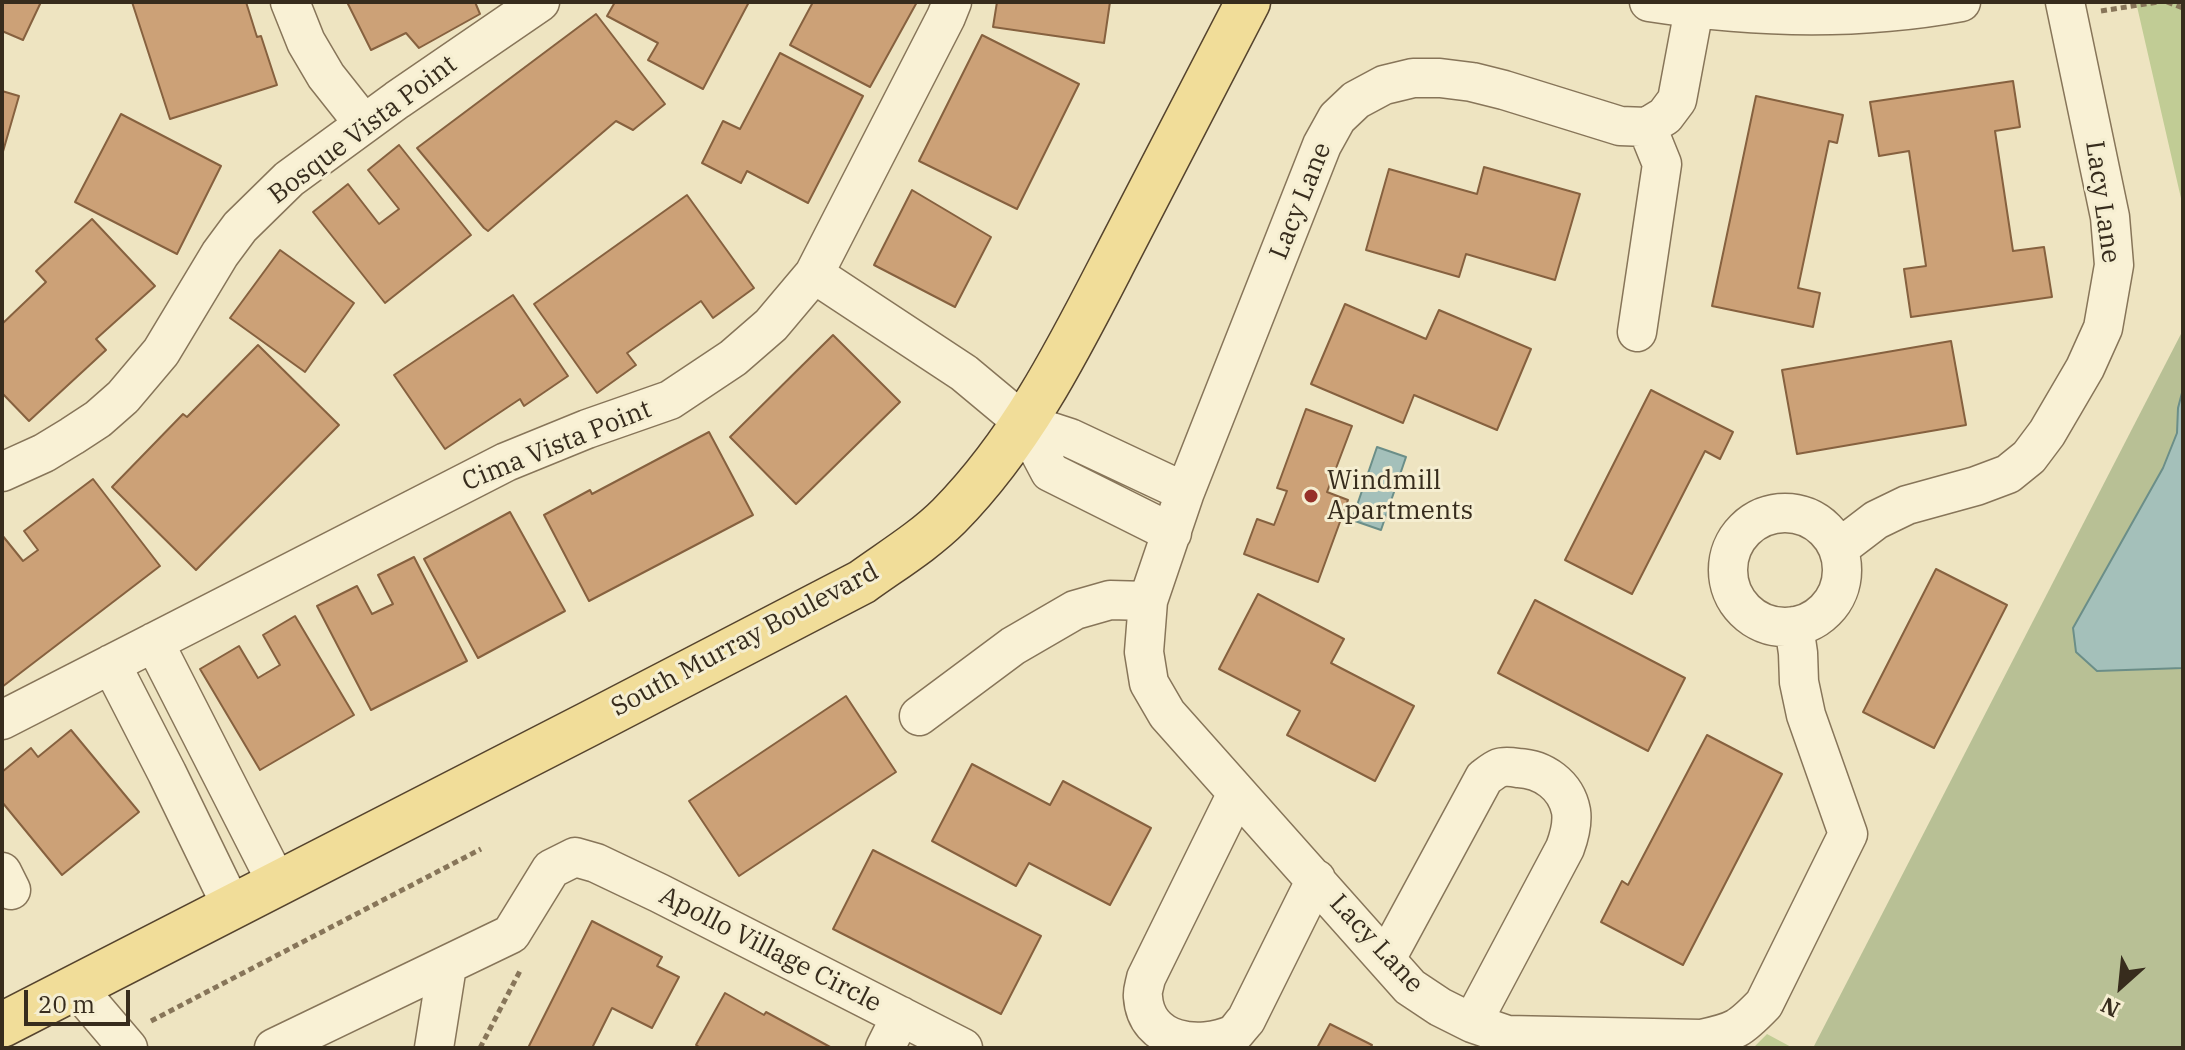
<!DOCTYPE html>
<style>
body{margin:0}
#map{position:relative;width:2185px;height:1050px;overflow:hidden;background:#eee4c1;font-family:"IBM Plex Serif",serif}
canvas{display:block}
.frame{position:absolute;inset:0;border:4px solid #372c1d;pointer-events:none}
.north{position:absolute;left:2081px;top:946px;width:80px;height:80px;-webkit-text-stroke:6px #f5eed1;paint-order:stroke;rotate:207deg;font-size:22px;font-weight:700;line-height:32px;text-align:center;color:#372c1d}
.north::after{content:'';display:block;margin:auto;width:28px;height:36px;background:#372c1d;clip-path:polygon(50% 0,100% 100%,50% 72%,0 100%)}
.scale{position:absolute;left:24px;top:990px;width:106px;height:36px;box-sizing:border-box;border:4px solid #372c1d;border-top:0;padding-left:10px;font-size:24px;line-height:28px;white-space:nowrap;color:#372c1d;-webkit-text-stroke:6px #f5eed1;paint-order:stroke}
</style>
<div id="map">
<canvas width="2185" height="1050"></canvas>
<div class="frame"></div>
<div class="north">N</div>
<div class="scale">20 m</div>
</div>
<script>
const g = document.querySelector('canvas').getContext('2d');
g.lineJoin = 'round';
function fill(path, color) { g.fillStyle = color; g.fill(path, 'evenodd'); }
function stroke(path, color, width, dash) { g.strokeStyle = color; g.lineWidth = width; g.lineCap = dash ? 'butt' : 'round'; g.setLineDash(dash || []); g.stroke(path); }
function label(font, color, halo, rows, align = 'center') {
  g.font = font + ' "IBM Plex Serif",serif'; g.lineWidth = 6; g.setLineDash([]); g.textBaseline = 'middle'; g.strokeStyle = halo; g.fillStyle = color; for (const [text, x, y, turn = 0] of rows) {
    g.save(); g.translate(x, y); g.rotate((+turn || 0) * Math.PI / 180); g.textAlign = isNaN(turn) ? turn : align; if (halo) g.strokeText(text, 0, 0); g.fillText(text, 0, 0); g.restore();
  }
}
const green = new Path2D(`
 M2136,2H2183V207Z
 M1767,1034L1793,1048H1753Z`);
const cemetery = new Path2D(`
 M2183,330V1048H1813Z`);
const water = new Path2D(`
 M2183,389V668L2097,671L2076,652L2073,628L2163,468L2177,433L2178,408Z
 M1377,447L1406,457L1381,530L1352,520Z`);
const building = new Path2D(`
 M2,2H41L23,40L2,31Z
 M132,2H246L257,37L261,36L277,85L170,119Z
 M347,2H475L480,14L419,48L406,33L371,50Z
 M615,2H749L703,89L648,60L658,43L607,16Z
 M813,2H917L870,87L790,45Z
 M997,2H1110L1104,43L993,27Z
 M596,14L665,104L633,130L616,121L488,231L484,228L417,148Z
 M982,35L1079,84L1017,209L919,161Z
 M780,53L863,96L808,203L747,171L741,183L702,163L723,121L740,129Z
 M2013,81L2020,127L1995,131L2013,251L2044,247L2052,297L1911,317L1904,269L1926,266L1909,151L1879,156L1870,102Z
 M2,91L19,96L2,155Z
 M1756,96L1843,115L1837,143L1829,141L1798,288L1820,293L1813,327L1712,306Z
 M121,114L221,166L177,254L75,202Z
 M399,145L471,235L385,303L313,212L348,184L379,224L399,209L368,170Z
 M1484,167L1580,194L1555,280L1466,254L1459,277L1366,250L1389,169L1477,194Z
 M912,190L991,237L955,307L874,265Z
 M687,195L754,288L713,318L701,301L627,353L636,365L597,393L534,304Z
 M92,219L155,286L96,339L106,350L29,421L2,393V324L46,282L36,271Z
 M280,250L354,303L305,372L230,318Z
 M513,295L568,376L524,406L520,399L445,449L394,375Z
 M1345,304L1426,339L1439,310L1531,349L1497,430L1414,395L1403,423L1311,384Z
 M833,335L900,402L796,504L730,437Z
 M1951,341L1966,425L1797,454L1782,370Z
 M258,345L339,425L196,570L112,487L183,414L187,417Z
 M1651,390L1733,432L1720,459L1705,451L1632,594L1565,560Z
 M1306,409L1352,426L1327,492L1348,500L1318,582L1244,554L1257,519L1274,525L1287,491L1277,488Z
 M709,432L753,515L589,601L544,515L590,490L592,494Z
 M93,479L160,566L2,687V535L23,561L38,550L24,531Z
 M510,512L565,611L478,658L424,559Z
 M414,557L467,661L371,710L317,606L357,586L372,614L393,604L378,575Z
 M1936,569L2007,605L1934,748L1863,712Z
 M1258,594L1344,639L1331,663L1414,706L1375,781L1287,735L1300,711L1219,669Z
 M1535,600L1685,678L1648,751L1498,673Z
 M295,616L354,715L260,770L200,669L239,646L258,678L280,665L263,635Z
 M846,696L896,772L739,876L689,801Z
 M71,730L139,812L62,875L2,802V772L31,748L38,757Z
 M1707,735L1782,774L1683,965L1601,922L1622,881L1628,885Z
 M972,764L1050,805L1063,781L1151,828L1110,905L1029,863L1016,886L932,841Z
 M873,850L1041,936L1001,1014L833,929Z
 M592,921L662,957L657,966L679,977L652,1028L612,1008L592,1048H528Z
 M725,993L764,1015L766,1012L832,1048H701L696,1045Z
 M1330,1024L1372,1045L1370,1048H1317Z`);
const path = new Path2D(`
 M2167,2L2183,8
 M2101,11L2158,2
 M151,1021L481,849
 M480,1048L520,971`);
const minor = new Path2D(`
 M290,2L306,42L326,76L364,124
 M1649,2C1752,18 1858,21 1961,2
 M1694,9L1677,100L1665,116L1647,127L1620,126L1504,90L1472,82L1440,78H1413L1384,85L1356,100L1337,118L1322,145L1185,492L1148,601L1144,652L1149,683L1167,714L1410,987L1440,1007L1472,1023L1507,1035L1701,1039C1735,1032 1740,1029 1764,1004L1848,834L1806,715L1799,682L1798,653L1794,626
 M814,274L964,373L1024,423L1050,472L1172,533
 M1637,332L1662,164L1647,127
 M1024,423L1070,438L1185,492
 M2,472L44,453L72,436L98,419L123,397L161,352L220,254L240,227L289,179L397,100L540,2
 M1728 570a57 57 0 1 1 114 0a57 57 0 1 1-114 0Z
 M1838,549L1876,520L1907,505L1976,486L2008,474L2029,457L2047,433L2085,368L2103,328L2114,265L2110,217L2065,2
 M154,642L277,883
 M111,664L167,773L232,907
 M919,716L1013,646L1075,610L1110,600L1148,601
 M2,720L506,462L587,429L670,400L733,358L771,325L814,274L946,17L952,2
 M1237,793L1146,978C1145,984 1142,991 1143,997C1146,1043 1199,1050 1234,1034C1238,1030 1242,1024 1246,1020L1316,879
 M2,872L11,890
 M1386,959L1484,778C1488,775 1494,770 1499,768C1504,766 1512,767 1518,768C1543,769 1566,785 1571,811C1573,824 1569,837 1565,848L1472,1023
 M76,987L128,1048
 M274,1048L511,934L551,869L575,857L596,863L659,893L963,1048
 M434,1048L447,966
 M885,1048L901,1016`);
const major = new Path2D(`
 M2,1025C289,879 576,731 862,582C891,561 924,541 949,516C1024,440 1071,344 1119,251C1162,168 1205,85 1248,2`);
const markers = [
 [1311,496,8,"#963129"]
];
const streetNames = [
 ["Bosque Vista Point",363,130,-37],
 ["Lacy Lane",1301,201,-68],
 ["Lacy Lane",2102,202,82],
 ["Cima Vista Point",557,446,-22],
 ["South Murray Boulevard",745,640,-28],
 ["Lacy Lane",1376,944,47],
 ["Apollo Village Circle",770,950,27]
];
const poiNames = [
 ["Windmill",1327,481],
 ["Apartments",1327,511]
];
fill(green, '#c1cc95');
fill(cemetery, '#b8c095');
fill(water, '#a4c0ba');
stroke(water, '#6b8e88', 2);
fill(building, '#cca177');
stroke(building, '#86613f', 2);
stroke(minor, '#877559', 41);
stroke(major, '#55432d', 47);
stroke(path, '#877559', 5, [6, 4]);
stroke(minor, '#f9f1d5', 38);
stroke(major, '#f1dd99', 44);
for (const [x, y, r, color] of markers) { const dot = new Path2D(); dot.arc(x, y, r, 0, 2 * Math.PI); g.fillStyle = color; g.fill(dot); stroke(dot, '#f5eed1', 3); }
label('26px', '#372c1d', '#f5eed1', streetNames);
label('26px', '#372c1d', '#f5eed1', poiNames, 'left');
</script>
